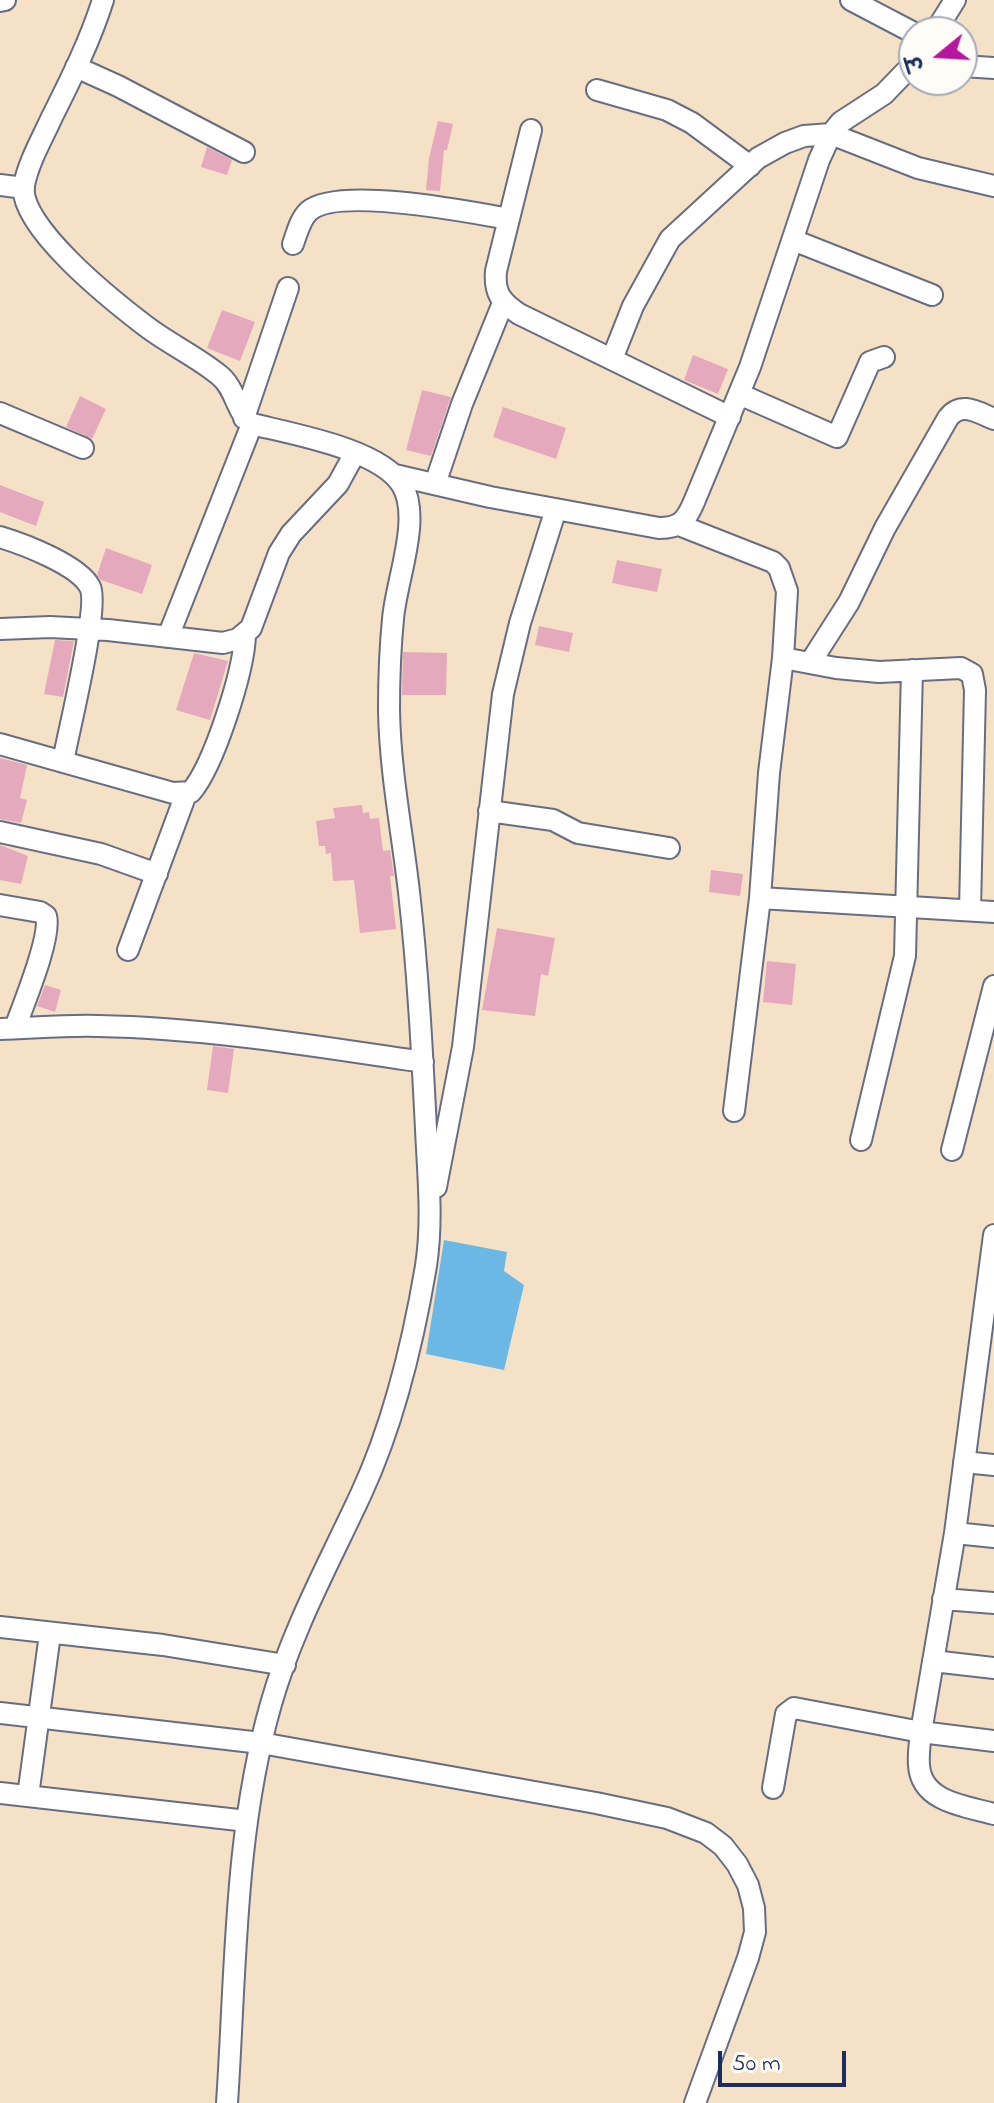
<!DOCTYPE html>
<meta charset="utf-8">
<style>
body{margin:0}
#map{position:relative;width:994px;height:2103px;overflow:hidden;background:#f5e1c6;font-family:"Indie Flower","Playpen Sans Deva",sans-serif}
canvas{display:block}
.north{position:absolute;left:898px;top:16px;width:80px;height:80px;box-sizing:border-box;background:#fdfcf7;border:2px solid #a3aaba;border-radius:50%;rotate:252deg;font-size:22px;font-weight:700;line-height:32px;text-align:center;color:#1b2f5e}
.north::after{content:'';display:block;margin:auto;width:28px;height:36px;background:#b5179e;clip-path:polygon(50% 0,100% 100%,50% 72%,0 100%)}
.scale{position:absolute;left:718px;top:2051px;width:128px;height:36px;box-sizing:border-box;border:4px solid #1b2f5e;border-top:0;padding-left:10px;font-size:24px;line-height:28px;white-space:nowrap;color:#1b2f5e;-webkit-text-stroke:6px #fdfcf7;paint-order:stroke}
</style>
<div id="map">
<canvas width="994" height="2103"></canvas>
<div class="north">उ</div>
<div class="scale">50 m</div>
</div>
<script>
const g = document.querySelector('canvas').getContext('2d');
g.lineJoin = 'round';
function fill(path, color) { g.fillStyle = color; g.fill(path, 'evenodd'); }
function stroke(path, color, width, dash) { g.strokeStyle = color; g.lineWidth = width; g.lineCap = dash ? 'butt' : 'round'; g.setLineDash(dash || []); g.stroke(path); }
const water = new Path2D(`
 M444,1240L507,1252L504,1271L524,1285L504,1370L426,1354Z`);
const building = new Path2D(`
 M438,121L453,124L447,150H444L440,191L426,190L429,158Z
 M207,147L232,160L227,175L201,167Z
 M222,310L255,322L240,361L207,348Z
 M693,355L728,369L718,394L684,380Z
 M422,390L451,397L431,456L406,450Z
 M80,396L106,409L92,439L66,427Z
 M503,407L566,428L556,459L493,437Z
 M0,485L44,502L36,526L0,512Z
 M106,548L152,565L142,594L101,580L97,575Z
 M617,560L662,569L657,592L612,583Z
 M539,626L573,633L569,652L535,645Z
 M55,640L74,641L63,697L44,694Z
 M403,652L447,653L446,695H402Z
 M194,653L228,661L210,720L176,710Z
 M0,758L27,765L20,798L27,800L21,823L0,819Z
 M362,805L363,813L369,812L370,819L379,818L383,851L390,850L394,876H390L396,929L360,933L354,880L333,881L331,853L326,854L325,846H319L316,821L335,818L333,808Z
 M0,845L28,856L21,884L0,880Z
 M711,870L743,874L740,896L709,892Z
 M497,928L555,938L548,976L541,974L535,1016L482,1010Z
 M767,961L796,964L792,1005L763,1002Z
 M45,985L61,990L55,1012L37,1006Z
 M213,1046L234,1049L228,1093L207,1090Z`);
const minor = new Path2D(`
 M103,0C90,41 71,79 52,117C42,139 29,161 24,185C17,225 113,301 143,324C167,343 196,356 219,375C236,388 236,413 252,424C292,434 380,449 402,485C422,518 396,581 393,619C390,649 389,680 389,710C390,771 402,831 409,892C418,971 422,1050 426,1129C428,1175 433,1220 426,1266C413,1343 394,1423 361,1494C329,1563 292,1630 271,1704C234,1833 236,1970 227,2103
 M851,0L914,33
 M0,1L5,0
 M935,32L955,0
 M962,66L994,68
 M76,67L118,86L244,152
 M597,90L667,110L692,123L750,166
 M531,130L496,271C494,293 501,302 519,314L730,417
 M0,185L24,188
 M793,240L932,295
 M293,244C297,233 300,219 309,211C338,186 470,212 509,219
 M612,359L633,306L670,239L758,158L785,143L804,136L831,134L918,168L994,186
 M739,394L837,437L870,362L884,357
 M0,413L83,448
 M244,418L288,288
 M395,475L490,497L659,528C680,528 686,521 694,502L750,367L819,160L831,134L841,122L884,94L914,63
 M435,484L462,404L503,303
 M679,525L773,562L779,568L787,591L783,658L769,773L760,898L734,1111
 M0,537C23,544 79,565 90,587C100,606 68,733 63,762
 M0,629L50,627L108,630L223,643L238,639L251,628L279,553L291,534L338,484L355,453
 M168,637L252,424
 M783,658L836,668L879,672L961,668L972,674L975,690L970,910
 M810,663L849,602L885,528L948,418C961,401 977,412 994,419
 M0,744L173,793L191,792C214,765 244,671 245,635
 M489,811L553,820L578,833L669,848
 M0,832L101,854L157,874
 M760,898L994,912
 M0,905L40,912L46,916C52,937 23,1005 15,1028
 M128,950L186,794
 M0,1029C33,1028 66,1025 98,1026C207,1028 315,1046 423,1062
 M861,1140L905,956L912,670
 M952,1150L994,986
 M436,1187L463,1047L503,694L520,623L556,509
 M994,1235L955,1533L921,1732C920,1742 918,1754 919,1765C921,1802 965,1806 994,1814
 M964,1462L994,1465
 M955,1533L994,1537
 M943,1599L994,1603
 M0,1627L163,1645L285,1665
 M933,1661L994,1668
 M0,1713L261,1743L596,1803L667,1818L706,1833L723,1846L737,1864L748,1885L754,1908L755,1932L748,1958L695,2103
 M773,1788L786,1714L794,1708L921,1732L994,1741
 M0,1793L247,1821
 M28,1796L50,1634`);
fill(water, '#6bb8e5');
fill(building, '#e5a9be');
stroke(minor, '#676d82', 24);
stroke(minor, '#fff', 20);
</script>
